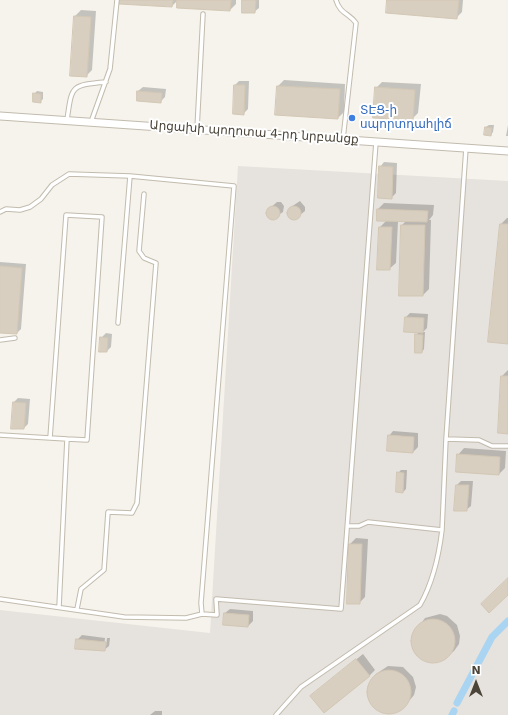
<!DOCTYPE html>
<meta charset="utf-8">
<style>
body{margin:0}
#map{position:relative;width:508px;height:715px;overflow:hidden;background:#f6f3ec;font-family:"DejaVu Sans",sans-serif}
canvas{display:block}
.north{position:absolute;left:456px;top:663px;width:40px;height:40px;-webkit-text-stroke:3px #fff;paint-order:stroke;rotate:0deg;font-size:11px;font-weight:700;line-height:16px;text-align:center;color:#4b4439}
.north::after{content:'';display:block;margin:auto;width:14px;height:18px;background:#4b4439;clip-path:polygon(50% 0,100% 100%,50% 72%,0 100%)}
</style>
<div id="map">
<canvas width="508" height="715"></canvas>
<div class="north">N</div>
</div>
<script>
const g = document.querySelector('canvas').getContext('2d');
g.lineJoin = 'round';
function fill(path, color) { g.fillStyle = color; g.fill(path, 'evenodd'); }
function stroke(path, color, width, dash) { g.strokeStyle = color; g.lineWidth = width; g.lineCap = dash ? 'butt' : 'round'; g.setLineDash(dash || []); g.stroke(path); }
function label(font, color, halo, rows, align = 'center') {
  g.font = font + ' "DejaVu Sans","Noto Sans Armenian",sans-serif'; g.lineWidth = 4; g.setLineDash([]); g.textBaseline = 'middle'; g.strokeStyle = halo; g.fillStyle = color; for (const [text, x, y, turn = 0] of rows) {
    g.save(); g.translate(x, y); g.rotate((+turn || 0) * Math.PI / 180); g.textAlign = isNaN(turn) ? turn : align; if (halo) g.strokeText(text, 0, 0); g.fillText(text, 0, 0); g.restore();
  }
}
const industrial = new Path2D(`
 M238,166L508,181V715H0V610L210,633Z`);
const shadow = new Path2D(`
 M120,0H178L172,6Z
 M178,0H236V4L230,10Z
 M243,0H259V8L254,12Z
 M388,0H463L462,12L456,18Z
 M81,10L96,11L92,70L86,76L75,16Z
 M284,80L345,84L344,112L338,118L278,86Z
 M239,81H249L248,109L243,114L235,85Z
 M382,82L421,84L418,113L412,119L376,88Z
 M143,87L166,89L165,97L160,102L138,91Z
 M37,91L43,92V99L40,102L34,94Z
 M489,125H494L493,132L491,135L486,127Z
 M508,125V136H506Z
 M384,162L397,163L396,193L391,198L380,167Z
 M300,201L305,207V211L295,219L289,216L288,213L291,207Z
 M277,202H281L284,206L283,212L274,218H271L268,215L269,209Z
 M384,203L434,205L433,215L429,220H431L429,289L423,295H400L402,225L406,221H398L396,263L389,269L380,227L387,220L378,209Z
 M507,218H508V343L501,224Z
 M0,262L26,264L21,329L17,333L0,332Z
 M410,313L428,314L427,328L423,332H425L424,349L422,352L416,335L419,332L406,317Z
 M106,333L112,334L111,347L107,351L101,338Z
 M508,370V433L502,376Z
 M18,398L30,399L28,424L24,428L14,402Z
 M393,431L418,433V447L413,452L389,436Z
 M464,448L506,451L505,468L499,474L458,455Z
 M401,470H407L406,489L403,492L398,473Z
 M461,481H473L471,506L466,510H455L457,485Z
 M356,538L368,539L365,597L359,603L350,544Z
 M230,609L253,611V621L248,626L225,613Z
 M440,614L447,616L457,625L460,636L459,644L454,651L443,660L434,662L426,661L419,657L414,651L412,643L413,635L425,618Z
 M82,635L105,638L104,647H106L107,638H110L109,646L104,650L77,640Z
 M363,654L375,670L369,676L311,696Z
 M388,666L403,667L413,677L416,687L414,695L404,707L398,711L389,714L381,712L375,708L370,702L367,694L368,686L376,674Z
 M155,711H162V715H150Z`);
const canal = new Path2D(`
 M457,703L492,637L508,621
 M452,715L454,711`);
const building = new Path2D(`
 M119,0H173L172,7L119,4Z
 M177,0H231L230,11L177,8Z
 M242,0H256L255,13H242Z
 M387,0H459L457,19L386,13Z
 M74,16L91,17L87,77L70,76Z
 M234,85H245L244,115L233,114Z
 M277,86L340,89L338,119L275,115Z
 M375,87L415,90L413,120L373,118Z
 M137,91L162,93L161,103L137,101Z
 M33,93L41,94V103L33,102Z
 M485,127L492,128L491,136L484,135Z
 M379,166L393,167L392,199L378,198Z
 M287 213a7 7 0 1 1 14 0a7 7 0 1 1-14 0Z
 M266 213a7 7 0 1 1 14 0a7 7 0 1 1-14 0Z
 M377,209L428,211L427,222L377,221Z
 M500,224H508V344L488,342Z
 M401,225H425L423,296H399Z
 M379,227H392L390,270H377Z
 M0,266L22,268L17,334L0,333Z
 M405,317L424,318L423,333L404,332Z
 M415,334L423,335L422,353H415Z
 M100,337L108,338L107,352H99Z
 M501,376H508V434L498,433Z
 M13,402L26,403L24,429H11Z
 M388,435L414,437L413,453L387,451Z
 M457,454L500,457L499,475L456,472Z
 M397,472L404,473L403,493L396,492Z
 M456,485H469L467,511H454Z
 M349,544H362L360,604H347Z
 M508,578V595L489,613L481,604Z
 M224,613L249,615L248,627L223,625Z
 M411 641a22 22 0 1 1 44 0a22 22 0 1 1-44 0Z
 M76,639L106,642L105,651L75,649Z
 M356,659L370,676L324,713L310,696Z
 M367 692a22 22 0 1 1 44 0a22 22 0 1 1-44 0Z`);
const lane = new Path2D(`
 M336,0C340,14 349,13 356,23L343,139
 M67,120C72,86 70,85 106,82
 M91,122L110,69L117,0
 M197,129L203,14
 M0,212L6,209L20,210L30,207L41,199L52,185L69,174L130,176
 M118,323L130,176L234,186L201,603L202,614
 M0,340L15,338
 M0,435L67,439
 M50,438L66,215L102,217L87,440L67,439L59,607
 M446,439L479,440L492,446H508
 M348,526H359L368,522L442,530L446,439L466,148
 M0,599L124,617L186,618L202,614L217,615L216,599L341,609L376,142
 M77,609L81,589L104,570L108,512L132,513L137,503L156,263L144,258L139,251L144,194
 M276,715L301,687L420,605C432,584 439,555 442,530`);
const street = new Path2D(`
 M0,116L508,151`);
const markers = [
 [352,118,4,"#3f7fe0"]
];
const shopNames = [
 ["ՏԷՑ-ի",360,111],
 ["սպորտդահլիճ",360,125]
];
const streetNames = [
 ["Արցախի պողոտա 4-րդ նրբանցք",254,133,4]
];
fill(industrial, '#e6e2dd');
fill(shadow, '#0003');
stroke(canal, '#a9d4f2', 7);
fill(building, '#d8cfc1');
stroke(building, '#d3c7b4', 1);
stroke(lane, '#c2bbae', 5.5);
stroke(street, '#c2bbae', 9);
stroke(lane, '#fff', 3.5);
stroke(street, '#fff', 7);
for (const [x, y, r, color] of markers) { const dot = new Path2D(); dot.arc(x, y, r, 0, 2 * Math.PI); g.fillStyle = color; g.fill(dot); stroke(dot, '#fff', 1.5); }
label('12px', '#366cbe', '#fff', shopNames, 'left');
label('12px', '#4b4439', '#fff', streetNames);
</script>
